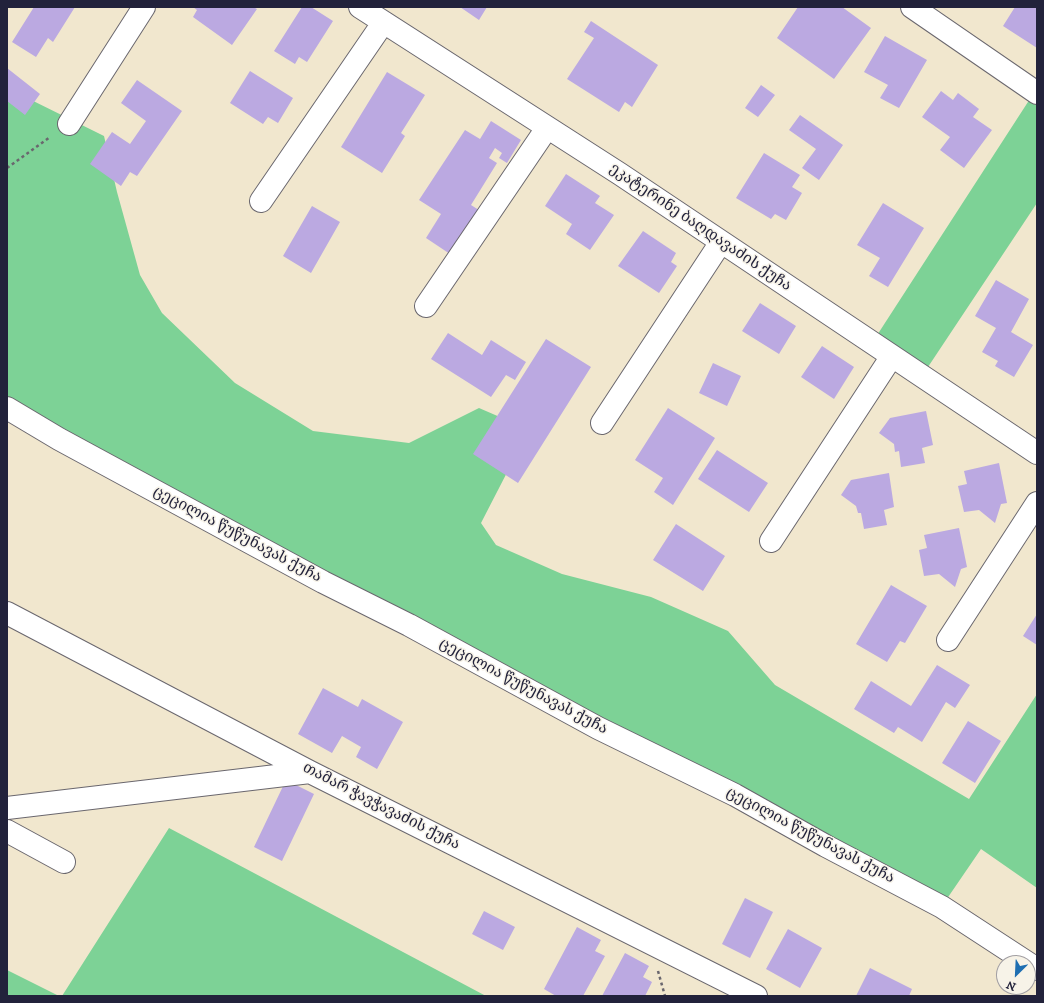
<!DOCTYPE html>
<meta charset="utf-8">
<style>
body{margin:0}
#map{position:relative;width:1044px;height:1003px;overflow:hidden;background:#f1e7ce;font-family:"IM FELL DW Pica",serif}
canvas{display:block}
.frame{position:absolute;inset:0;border:8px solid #22223b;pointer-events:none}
.north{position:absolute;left:996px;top:955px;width:40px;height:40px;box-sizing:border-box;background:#f7f3e8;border:1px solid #a29fa3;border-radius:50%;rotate:204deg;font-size:11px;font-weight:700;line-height:16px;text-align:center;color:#22223b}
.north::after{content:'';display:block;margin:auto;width:14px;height:18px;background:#1f6fb2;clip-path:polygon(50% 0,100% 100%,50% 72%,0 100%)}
</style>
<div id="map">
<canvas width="1044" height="1003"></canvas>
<div class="frame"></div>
<div class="north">N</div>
</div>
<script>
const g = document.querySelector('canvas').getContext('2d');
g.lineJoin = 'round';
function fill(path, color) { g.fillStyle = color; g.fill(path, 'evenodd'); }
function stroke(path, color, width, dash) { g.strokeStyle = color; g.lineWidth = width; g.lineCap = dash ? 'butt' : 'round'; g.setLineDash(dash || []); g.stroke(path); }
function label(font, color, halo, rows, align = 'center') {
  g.font = font + ' "IM FELL DW Pica","Noto Serif Georgian",serif'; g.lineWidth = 3; g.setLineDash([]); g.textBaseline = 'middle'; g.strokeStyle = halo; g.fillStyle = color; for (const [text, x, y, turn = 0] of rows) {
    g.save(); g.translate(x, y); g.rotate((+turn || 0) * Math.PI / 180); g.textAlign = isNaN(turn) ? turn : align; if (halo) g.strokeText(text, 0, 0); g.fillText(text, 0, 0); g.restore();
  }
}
const green = new Path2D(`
 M7,88L104,136L117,192L140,275L162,313L235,383L313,431L409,443L479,408L516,424L515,457L481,523L496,545L562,574L651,597L728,631L775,685L969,799L1037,694V888L981,849L942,906L7,408Z
 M1037,88V203L922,376L872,343Z
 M169,828L486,996H62Z
 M7,970L59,996H7Z`);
const building = new Path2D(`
 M34,7H75L53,42L48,38L36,57L12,42Z
 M193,7H253L257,9L232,45L193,17L197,10Z
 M302,7H311L333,21L307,62L299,57L295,64L274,51Z
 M460,7H487L479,20Z
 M798,7H842L871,28L834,79L777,38Z
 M1015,7H1037V48L1003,26Z
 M591,21L658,65L632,107L625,102L619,112L567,79L594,38L584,32Z
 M885,36L927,60L899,108L880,98L888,85L864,72Z
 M7,68L40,94L25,115L7,101Z
 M250,71L293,98L278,123L268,117L263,124L230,103Z
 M387,72L425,95L401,133L405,136L382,173L341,147Z
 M137,80L182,111L137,176L130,172L121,186L90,164L112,132L130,144L146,121L121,103Z
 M761,85L775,95L758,117L745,108Z
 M941,91L953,100L958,93L979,109L973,117L992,130L964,168L940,150L950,137L922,117Z
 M800,115L843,145L819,180L802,168L816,149L789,130Z
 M491,121L521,140L507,163L499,158L502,153L495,148L489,158L497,163L471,205L482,212L453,256L426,238L441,214L419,200L465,130L480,139Z
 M764,153L800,175L792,187L802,193L786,220L775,214L771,219L736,198Z
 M566,174L600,196L595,203L614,215L590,250L566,234L572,224L545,206Z
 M883,203L924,228L888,287L869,276L880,258L857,245Z
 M312,206L340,222L311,273L283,256Z
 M643,231L676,253L671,262L677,266L659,293L618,266Z
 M996,280L1029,299L1011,332L1033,345L1014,377L995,366L998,361L982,352L996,328L975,316Z
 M760,303L796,326L779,354L742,331Z
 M448,333L482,355L491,340L526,362L515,380L506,375L491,397L431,359Z
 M546,339L591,367L518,483L473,454Z
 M822,346L854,367L834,399L801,377Z
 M713,363L741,376L727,406L699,393Z
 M668,408L715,438L673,505L654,492L663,478L635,460Z
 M926,411L933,445L922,448L925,463L901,467L899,451L895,452L894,444L879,433L890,418Z
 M717,450L768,483L749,512L698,479Z
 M999,463L1007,503L1001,504L995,523L979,510L964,512L958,486L967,484L964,471Z
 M889,473L894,507L884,510L887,525L864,529L861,513H858L856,506L841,495L851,480Z
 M676,524L725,556L703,591L653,560Z
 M959,528L967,567L961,569L955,587L939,574L924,576L919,550L927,548L924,535Z
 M891,585L927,606L905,643L900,641L887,662L856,644Z
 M1037,614V645L1023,636Z
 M937,665L970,685L955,708L946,702L922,742L898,727L894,733L854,709L871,681L911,706Z
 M323,688L358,707L362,699L403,722L377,769L356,757L361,747L342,736L332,753L298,734Z
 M968,721L1001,741L975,783L942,763Z
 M286,780L314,794L282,861L254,847Z
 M745,898L773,912L750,958L722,944Z
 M484,911L515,927L503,950L472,934Z
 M577,927L601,940L595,951L605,956L583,996H556L544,989Z
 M788,929L822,948L800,988L766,969Z
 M625,953L649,966L643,977L652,982L645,996H602Z
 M870,968L912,989L909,996H856Z`);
const path = new Path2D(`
 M7,168L50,137
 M658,971L665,996`);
const minor = new Path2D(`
 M360,7L620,174L1037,453
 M912,7L1037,93
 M69,124L144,7
 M261,201L383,23
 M426,306L547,128
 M7,408L59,439L323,582L409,625L598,728L735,795L826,846L942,907L1037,969
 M602,423L721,242
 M771,541L892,356
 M7,613L310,772L756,996
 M948,640L1037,503
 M7,808L310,772
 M7,831L64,862`);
const streetNames = [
 ["ეკატერინე ბაღდავაძის ქუჩა",700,228,34],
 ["ცეცილია წუწუნავას ქუჩა",237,535,28],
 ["ცეცილია წუწუნავას ქუჩა",523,687,28],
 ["თამარ ჭავჭავაძის ქუჩა",381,807,27],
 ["ცეცილია წუწუნავას ქუჩა",810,836,28]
];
fill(green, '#7dd296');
fill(building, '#bba9e1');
stroke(minor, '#6a676e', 24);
stroke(path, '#6a676e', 2.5, [3, 3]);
stroke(minor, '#fff', 22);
label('15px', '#22223b', '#f7f3e8', streetNames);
</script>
